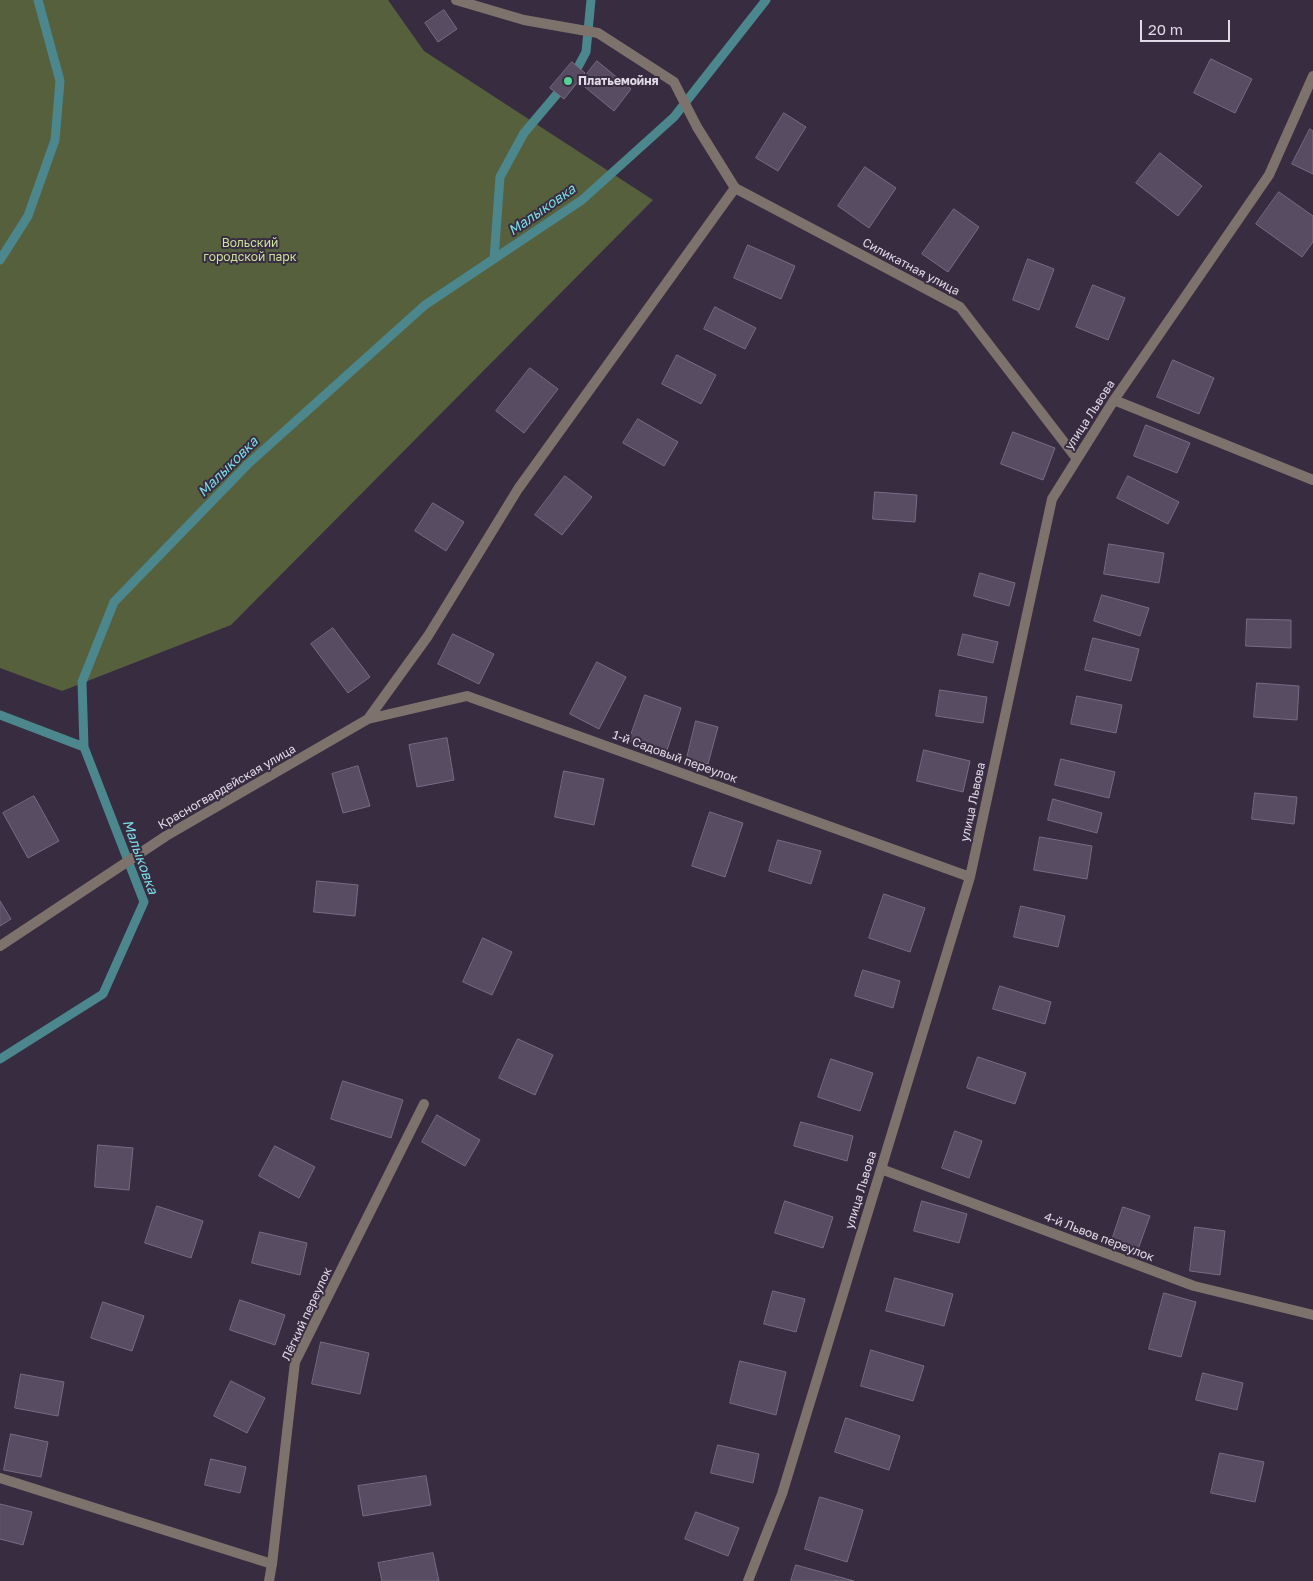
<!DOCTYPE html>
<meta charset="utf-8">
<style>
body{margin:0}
#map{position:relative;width:1313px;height:1581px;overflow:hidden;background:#372c40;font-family:"Golos Text",sans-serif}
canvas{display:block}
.scale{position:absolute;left:1140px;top:20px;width:90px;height:22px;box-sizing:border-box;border:2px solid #e1dae7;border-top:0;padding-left:6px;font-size:15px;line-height:18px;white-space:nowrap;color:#e1dae7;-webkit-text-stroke:4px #372c40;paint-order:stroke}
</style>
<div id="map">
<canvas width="1313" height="1581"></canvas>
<div class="scale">20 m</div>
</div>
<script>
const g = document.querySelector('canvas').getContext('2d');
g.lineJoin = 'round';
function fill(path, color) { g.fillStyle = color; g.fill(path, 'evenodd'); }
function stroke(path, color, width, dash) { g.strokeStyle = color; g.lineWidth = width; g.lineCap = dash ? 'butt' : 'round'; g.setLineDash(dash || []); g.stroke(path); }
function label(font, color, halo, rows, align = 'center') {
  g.font = font + ' "Golos Text",sans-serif'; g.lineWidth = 4; g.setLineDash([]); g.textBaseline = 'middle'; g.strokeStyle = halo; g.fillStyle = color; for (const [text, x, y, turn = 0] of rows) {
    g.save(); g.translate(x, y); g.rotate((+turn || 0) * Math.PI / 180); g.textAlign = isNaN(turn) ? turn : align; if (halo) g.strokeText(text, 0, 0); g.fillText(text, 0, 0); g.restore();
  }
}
const green = new Path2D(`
 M0,0H388L424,51L653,200L231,625L62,691L0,668Z`);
const stream = new Path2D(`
 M578,67L586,52L591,0
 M494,259L500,177L524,133L557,94
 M0,260L28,216L55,140L60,81L38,0
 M0,715L84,747
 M0,1059L103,994L144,902L84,747L82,682L114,602L248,464L425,305L582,200L674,117L766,0`);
const building = new Path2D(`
 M444,10L457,29L438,42L425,23Z
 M1211,59L1252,79L1235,113L1194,93Z
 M597,61L631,89L614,111L580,83Z
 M572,62L585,73L564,99L550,88Z
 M784,113L806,127L778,171L756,158Z
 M1310,129L1313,131V174L1292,164Z
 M1160,153L1202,186L1178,216L1136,183Z
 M865,167L896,188L869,228L838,206Z
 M1279,192L1313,216V242L1302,257L1256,224Z
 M954,209L979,227L948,272L922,254Z
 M748,245L795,266L781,299L734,278Z
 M1028,259L1054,269L1039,310L1013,300Z
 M1093,285L1125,298L1108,340L1076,327Z
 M715,307L756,328L745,349L704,329Z
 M677,355L716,375L701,404L662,384Z
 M1173,360L1214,378L1199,414L1157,397Z
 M530,368L558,389L524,433L496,411Z
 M638,419L678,442L664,466L623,443Z
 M1146,425L1190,443L1177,473L1134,456Z
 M1013,432L1055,448L1043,480L1001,464Z
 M565,476L592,497L562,535L535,515Z
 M1128,476L1179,502L1168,524L1117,498Z
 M875,492L917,495L915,522L873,519Z
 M433,503L464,522L446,551L415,531Z
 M1109,544L1164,553L1159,583L1104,574Z
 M980,573L1015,583L1009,606L974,596Z
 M1102,595L1149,608L1140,636L1094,621Z
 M1247,619L1291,620V648L1246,646Z
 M333,628L370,677L348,693L311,644Z
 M453,634L494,654L479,684L438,664Z
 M963,634L998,642L993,663L958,655Z
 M1093,638L1139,649L1131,681L1085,670Z
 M597,662L626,677L599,729L570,714Z
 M1257,683L1299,686L1297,720L1254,717Z
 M940,690L987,697L983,723L936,716Z
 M645,695L681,708L666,753L629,741Z
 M1077,696L1122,705L1116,733L1071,724Z
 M696,721L718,727L708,764L687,758Z
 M447,738L454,780L417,787L409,745Z
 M924,750L970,761L963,792L917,781Z
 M1061,759L1115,772L1109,798L1055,785Z
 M358,766L370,806L343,813L332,774Z
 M564,771L604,779L594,825L555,817Z
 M1255,793L1297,797L1294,824L1252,819Z
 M34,796L59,841L28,858L3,813Z
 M1053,799L1102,813L1097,833L1048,820Z
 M710,812L743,823L725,877L692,866Z
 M1040,837L1092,846L1087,879L1034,870Z
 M778,840L821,851L811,884L769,871Z
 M317,881L358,885L355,916L314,912Z
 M884,894L925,908L910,952L869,938Z
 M0,901L11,919L0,926Z
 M1021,906L1065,916L1058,947L1014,937Z
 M483,938L512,952L492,995L463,982Z
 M863,970L900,981L893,1008L855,996Z
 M1000,986L1051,1002L1045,1024L993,1009Z
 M518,1039L553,1055L535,1095L499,1078Z
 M978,1057L1026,1073L1015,1104L967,1088Z
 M831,1059L873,1073L860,1111L818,1097Z
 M343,1081L403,1100L391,1138L331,1119Z
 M437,1115L480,1140L465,1166L422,1142Z
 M801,1122L853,1136L847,1161L794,1146Z
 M955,1131L982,1141L969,1178L942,1168Z
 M98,1145L133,1148L129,1190L95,1187Z
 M275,1146L315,1167L299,1198L259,1176Z
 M785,1201L833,1217L823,1248L775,1233Z
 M922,1201L967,1214L959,1243L914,1231Z
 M157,1206L203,1221L191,1258L145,1243Z
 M1123,1207L1150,1216L1137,1252L1111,1243Z
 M1195,1227L1225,1231L1220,1275L1190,1271Z
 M260,1232L307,1243L300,1275L252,1263Z
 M895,1278L953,1294L944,1326L886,1311Z
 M773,1291L805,1299L796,1332L764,1324Z
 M1164,1293L1196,1302L1181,1357L1149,1349Z
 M240,1300L285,1315L275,1345L230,1330Z
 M103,1302L144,1316L132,1351L91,1338Z
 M321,1342L369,1353L360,1394L312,1384Z
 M871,1350L924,1366L913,1401L861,1386Z
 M740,1361L786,1372L776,1415L730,1403Z
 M1203,1373L1243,1383L1237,1410L1196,1400Z
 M21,1374L64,1382L58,1416L15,1408Z
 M231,1381L265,1398L247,1433L214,1416Z
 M846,1418L900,1436L889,1470L835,1452Z
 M11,1434L48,1442L41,1477L4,1470Z
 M718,1445L759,1454L753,1483L711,1473Z
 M1220,1453L1264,1462L1255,1502L1211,1493Z
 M211,1459L246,1467L240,1493L205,1485Z
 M426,1476L431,1505L363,1516L358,1486Z
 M820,1497L863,1510L847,1562L805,1549Z
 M0,1504L32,1512L23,1545L0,1539Z
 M696,1512L739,1528L728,1556L685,1539Z
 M433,1553L439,1581H382L378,1563Z
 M796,1565L854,1581H791Z`);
const service = new Path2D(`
 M456,0L524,20L598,33L674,82L697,127L735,188
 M0,1478L272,1564`);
const minor = new Path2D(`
 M1114,400L1313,480
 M368,719L428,636L518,489L735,188L960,307L1077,459
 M0,946L166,836L368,719L467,696L970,877
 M881,1169L1194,1286L1313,1315
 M269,1581L272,1564L295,1362L424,1104
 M748,1581L782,1494L970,877L1052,499L1114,400L1269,175L1313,76`);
const markers = [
 [568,81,5,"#53d396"]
];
const poiNames = [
 ["Платьемойня",578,81]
];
const parkNames = [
 ["Вольский",250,243],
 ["городской парк",250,257]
];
const streetNames = [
 ["Силикатная улица",911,267,28],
 ["улица Львова",1090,415,-57],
 ["1-й Садовый переулок",675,757,20],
 ["Красногвардейская улица",227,787,-30],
 ["улица Львова",973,802,-78],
 ["улица Львова",861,1190,-73],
 ["4-й Львов переулок",1099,1237,21],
 ["Лёгкий переулок",307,1314,-65]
];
const waterNames = [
 ["Малыковка",542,210,-35],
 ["Малыковка",228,467,-45],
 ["Малыковка",140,857,70]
];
fill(green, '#56603c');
stroke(stream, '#4b878c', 9);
fill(building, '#574c62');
stroke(building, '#776c83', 1);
stroke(service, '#7e726d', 10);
stroke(minor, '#7e726d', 10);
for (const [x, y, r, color] of markers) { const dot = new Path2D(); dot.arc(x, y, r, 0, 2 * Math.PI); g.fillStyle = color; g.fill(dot); stroke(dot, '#372c40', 2); }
label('bold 12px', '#e1dae7', '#372c40', poiNames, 'left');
label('12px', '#cde29c', '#372c40', parkNames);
label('12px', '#e1dae7', '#372c40', streetNames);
label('italic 14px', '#7bdde5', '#372c40', waterNames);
</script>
